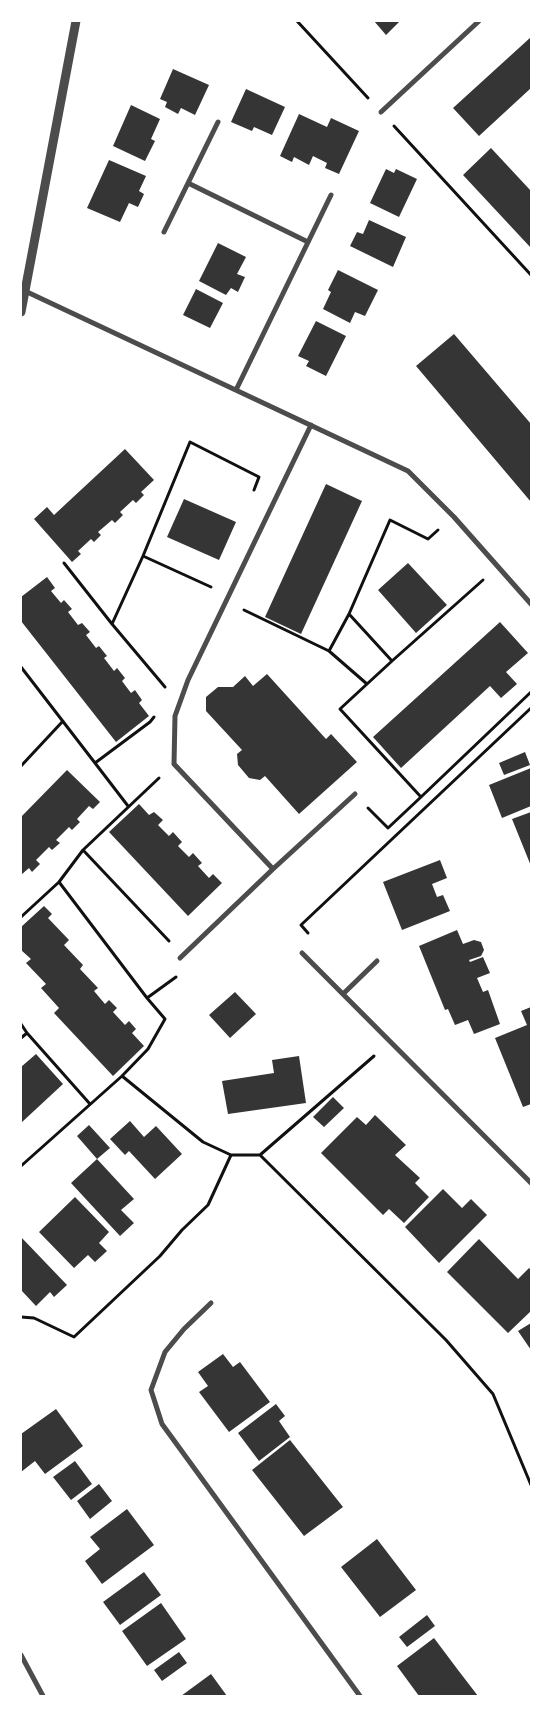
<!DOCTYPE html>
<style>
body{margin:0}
#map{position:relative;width:552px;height:1717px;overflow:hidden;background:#fff;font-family:Roboto,sans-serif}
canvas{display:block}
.frame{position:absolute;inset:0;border:22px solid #fff;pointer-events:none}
</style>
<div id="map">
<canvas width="552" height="1717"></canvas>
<div class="frame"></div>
</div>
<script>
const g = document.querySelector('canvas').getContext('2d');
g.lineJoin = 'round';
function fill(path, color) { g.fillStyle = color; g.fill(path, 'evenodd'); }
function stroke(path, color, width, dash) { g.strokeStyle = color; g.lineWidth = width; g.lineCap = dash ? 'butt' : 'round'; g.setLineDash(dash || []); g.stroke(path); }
const building = new Path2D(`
 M374,21H400L386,35Z
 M531,37V88L479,136L453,108Z
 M173,69L209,85L195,115L181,108L178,114L165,107L167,102L160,99Z
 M246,89L285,107L272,135L254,127L252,131L231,122Z
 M131,105L160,119L151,139L155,141L145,161L113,146Z
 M299,114L327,127L331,118L359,131L339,174L325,168L327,163L313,156L309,165L294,157L292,162L280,156Z
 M491,148L531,191V248L463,175Z
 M109,160L146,176L139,191L144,194L138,207L129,203L120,222L87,208Z
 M386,169L394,173L396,169L417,179L399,217L370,203Z
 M369,220L406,237L393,267L350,246L357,232L363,234Z
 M218,243L246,257L237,274L245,277L238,292L231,288L226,295L199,281Z
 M338,270L378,290L365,316L355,312L350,323L323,309L331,292L328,290Z
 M196,289L223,303L210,328L183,315Z
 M316,321L346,336L326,376L306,366L309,361L298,356Z
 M454,334L531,424V502L416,366Z
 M125,449L154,480L141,492L144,495L136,503L133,500L120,512L123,515L115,523L112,520L98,532L101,535L94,542L91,539L78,551L81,554L72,562L34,519L47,507L54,515Z
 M326,484L362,501L301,634L265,617Z
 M184,499L236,522L219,560L167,537Z
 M408,563L447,605L416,633L378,590Z
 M47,577L55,588L51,591L61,603L64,600L72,609L68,612L78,625L82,623L90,632L86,635L96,648L99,646L107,656L104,658L114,671L117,668L125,678L122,681L131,693L135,690L142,700L139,703L149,716L116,742L21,621V597Z
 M500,622L528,653L506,672L517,684L501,698L490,686L401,768L373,737Z
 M267,674L326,739L331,734L357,762L299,814L265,776L260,780L249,778L238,765L237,754L242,750L206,711V697L218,687H233L245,676L253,686Z
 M525,752L530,765L504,775L499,763Z
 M531,768V806L502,818L489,785Z
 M67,770L100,802L93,809L89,806L77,819L80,822L72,830L69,827L56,840L60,843L52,850L49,847L36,860L40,864L32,872L29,868L21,875V817Z
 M139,804L149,815L154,812L163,820L158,825L169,836L173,832L182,842L178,846L189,857L193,853L202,863L198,866L209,878L213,874L222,883L188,916L109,832Z
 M531,812V866L512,819Z
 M440,860L447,878L432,884L437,897L443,895L450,911L402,930L383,882Z
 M44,906L52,914L48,918L69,940L64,945L83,965L80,969L98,988L94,991L105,1004L109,1000L117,1008L113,1012L125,1025L129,1021L136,1029L132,1033L144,1046L113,1076L54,1013L59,1008L41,988L46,984L26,963L31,959L21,950V927Z
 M457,930L463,944L474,940L481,942L484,950L481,956L469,960L470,962L483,957L490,973L477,978L483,992L488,990L500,1024L474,1034L468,1020L455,1025L448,1009L445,1010L419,946Z
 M235,992L256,1014L230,1038L209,1015Z
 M531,1007V1104L523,1107L495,1038L527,1025L521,1011Z
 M36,1054L63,1084L21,1123V1067Z
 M299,1056L306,1103L228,1114L222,1081L274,1073L272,1060Z
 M333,1097L344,1108L324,1127L313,1117Z
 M375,1115L406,1145L395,1155L420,1178L415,1183L429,1197L404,1223L389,1209L383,1215L321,1153L357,1117L366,1125Z
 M130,1121L144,1137L156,1126L182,1154L155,1179L129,1151L125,1155L110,1139Z
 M89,1125L110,1148L97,1159L77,1136Z
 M97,1159L134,1199L121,1210L134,1223L120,1236L71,1183Z
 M443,1189L462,1208L471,1199L487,1215L439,1263L405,1227Z
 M75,1197L109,1232L99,1243L107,1251L95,1262L88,1255L74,1268L39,1232Z
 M21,1237L67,1285L54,1297L50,1292L36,1306L21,1290Z
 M479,1239L518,1279L529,1268L531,1270V1311L508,1333L447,1272Z
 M531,1323V1350L518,1331Z
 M223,1354L233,1367L240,1362L270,1402L229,1432L199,1392L208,1386L198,1372Z
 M276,1404L285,1416L279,1421L290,1437L259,1461L238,1433Z
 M56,1409L83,1446L45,1474L35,1461L21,1472V1434Z
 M290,1440L343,1507L304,1536L252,1470Z
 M75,1461L92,1484L71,1500L53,1477Z
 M99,1484L112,1501L90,1519L77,1501Z
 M127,1509L154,1545L102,1584L85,1561L100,1549L90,1537Z
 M377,1539L416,1590L380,1617L341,1567Z
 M144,1572L161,1595L120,1625L103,1602Z
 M161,1603L186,1639L147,1666L122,1631Z
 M427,1615L435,1626L407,1647L399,1637Z
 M434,1638L458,1670L478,1696H419L397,1666Z
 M179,1652L187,1663L162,1681L154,1670Z
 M211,1674L227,1696H181Z`);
const path = new Path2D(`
 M297,21L368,98
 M394,126L531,275
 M143,556L211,587
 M64,563L112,624
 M244,610L329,651
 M349,614L392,661L367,684L329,651L349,614L390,520L428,539L438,530
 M392,661L483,580
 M21,667L95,763
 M367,684L340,709L421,797L531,692
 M165,687L112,624L143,556L190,442L259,477L254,490
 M21,766L63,721
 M159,778L83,850L59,882L147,998L176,977
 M128,806L95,763L150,722L154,717
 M368,808L388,828L421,797
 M83,850L169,941
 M21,917L59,882
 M308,933L301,925L531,708
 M147,998L165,1019L148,1049L122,1076L203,1142L231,1155
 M21,1024L27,1033
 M21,1038L27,1033L90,1104
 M374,1056L260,1155L446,1340L493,1394L531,1485
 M21,1166L122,1076
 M21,1317L34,1318L74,1337L160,1256L182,1230L208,1205L231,1155H260`);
const minor = new Path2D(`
 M381,112L479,21
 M188,183L308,242
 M164,232L218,122
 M25,291L408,471L454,517L531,604
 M236,390L331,195
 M273,869L174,764L175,716L188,680L311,425
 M302,953L531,1183
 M180,958L273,869L355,794
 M343,994L377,961
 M211,1303L184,1329L165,1352L151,1390L162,1424L360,1696
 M21,1655L43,1696`);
const tertiary = new Path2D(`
 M21,312L76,21`);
fill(building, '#353535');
stroke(path, '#111', 3);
stroke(minor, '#4c4c4c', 5);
stroke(tertiary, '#4c4c4c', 9);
</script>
